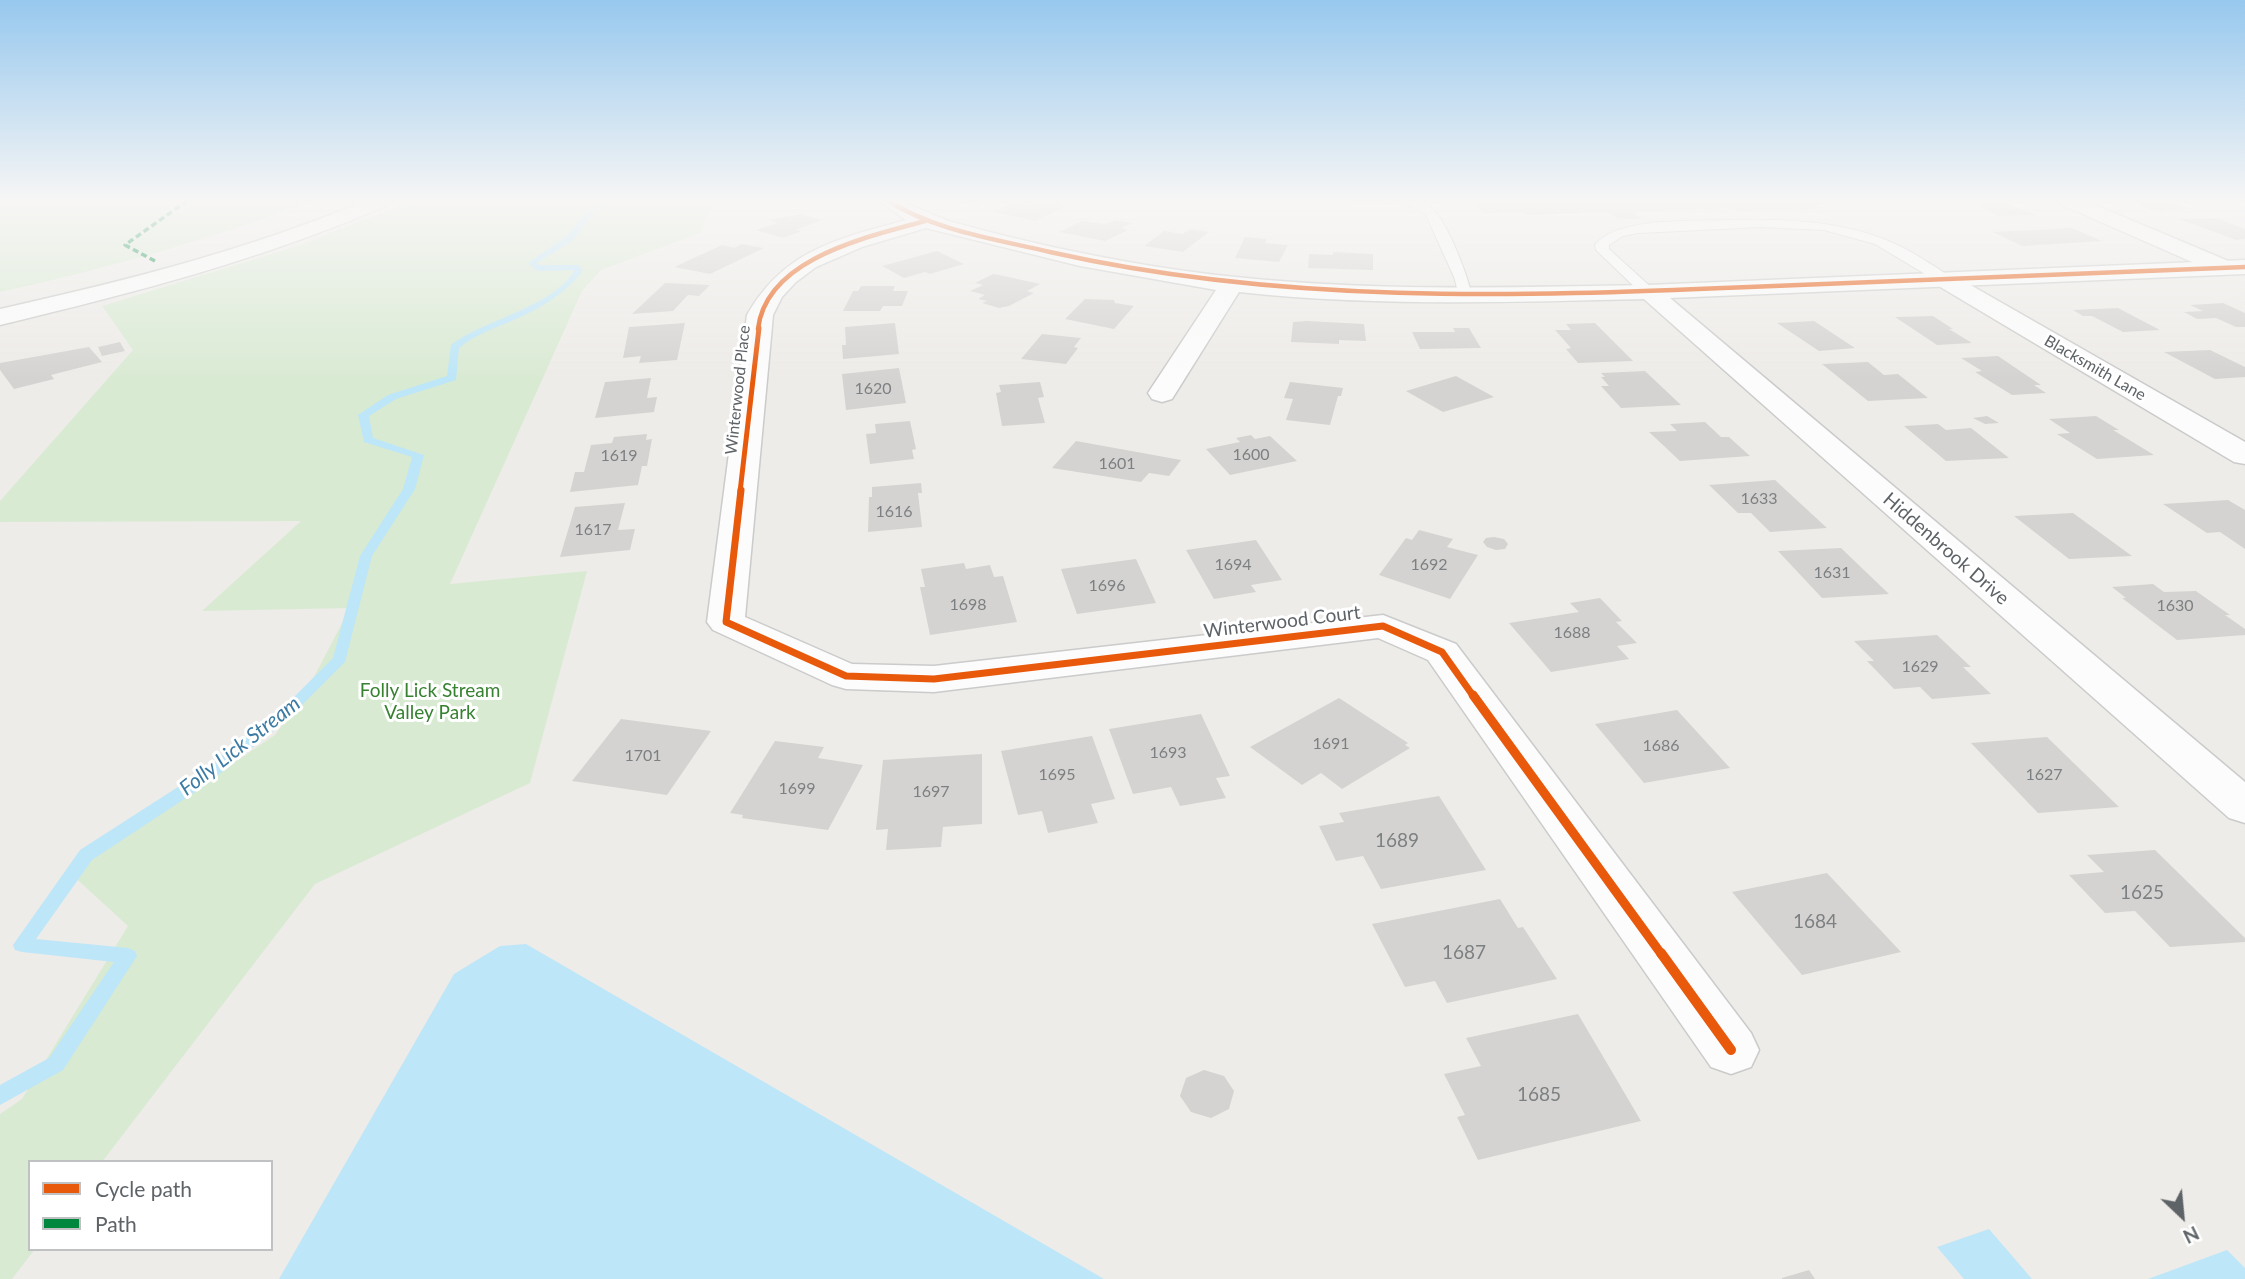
<!DOCTYPE html>
<style>
body{margin:0}
#map{position:relative;width:2245px;height:1279px;overflow:hidden;background:#eeece8;font-family:Lato,sans-serif}
canvas{display:block}
.legend{position:absolute;left:28px;top:1160px;width:245px;height:91px;box-sizing:border-box;background:#fff;border:2px solid #bfc1c2;margin:0;padding:9px 12px;list-style:none;font-size:21px;color:#5e6367}
.legend li{display:flex;align-items:center;gap:14px;height:35px}
.legend b{width:35px;border:2px solid #bfc1c2}
.north{position:absolute;left:2147px;top:1181px;width:70px;height:70px;-webkit-text-stroke:5px #fff;paint-order:stroke;rotate:154deg;font-size:19px;font-weight:700;line-height:28px;text-align:center;color:#5e6367}
.north::after{content:'';display:block;margin:auto;width:24px;height:32px;background:#5e6367;clip-path:polygon(50% 0,100% 100%,50% 72%,0 100%)}
</style>
<div id="map">
<canvas width="2245" height="1279"></canvas>
<ul class="legend">
<li><b style="height:9px;background:#e8590c"></b>Cycle path</li>
<li><b style="height:9px;background:#00873e"></b>Path</li>
</ul>
<div class="north">N</div>
</div>
<script>
const g = document.querySelector('canvas').getContext('2d');
g.lineJoin = 'round';
function fill(path, color) { g.fillStyle = color; g.fill(path, 'evenodd'); }
function stroke(path, color, width, dash) { g.strokeStyle = color; g.lineWidth = width; g.lineCap = dash ? 'butt' : 'round'; g.setLineDash(dash || []); g.stroke(path); }
function label(font, color, halo, rows, align = 'center') {
  g.font = font + ' Lato,sans-serif'; g.lineWidth = 6; g.setLineDash([]); g.textBaseline = 'middle'; g.strokeStyle = halo; g.fillStyle = color; for (const [text, x, y, turn = 0] of rows) {
    g.save(); g.translate(x, y); g.rotate((+turn || 0) * Math.PI / 180); g.textAlign = isNaN(turn) ? turn : align; if (halo) g.strokeText(text, 0, 0); g.fillText(text, 0, 0); g.restore();
  }
}
const green = new Path2D(`
 M0,200H317C214,238 107,269 0,292Z
 M413,200H715L700,233L601,270L582,291L450,584L587,571L530,783L315,884L102,1162H30V1249H35L12,1279H0V1114L22,1099L128,926L70,873L275,735L306,692L350,608L202,611L301,521L0,522V501L133,350L102,306L297,246Z`);
const water = new Path2D(`
 M526,944L1104,1279H279L454,974L500,946Z
 M1989,1229L2032,1279H1964L1937,1247Z
 M2227,1250L2245,1268V1279H2148Z`);
const stream = new Path2D(`
 M596,200H604L573,240L537,263L539,265H579L583,271C563,296 536,311 507,323C490,330 473,336 459,348L456,380L396,399L369,416L373,438L424,455L415,489L372,556L345,662L288,719L207,784L92,860L36,939L128,948L135,951L137,956L63,1070L0,1105V1085L49,1058L114,962L22,952L15,950L13,945L80,850L195,776L278,713L333,658L360,556L403,489L412,457L364,442L358,415L388,395L447,376L451,345C481,321 558,305 574,270L537,271L528,263L567,236Z`);
const building = new Path2D(`
 M957,200H994L973,206Z
 M1490,200H1818L1826,205H1814L1821,209L1739,212L1733,208L1633,212L1642,219H1619L1606,212L1526,215L1521,212L1485,213L1474,202H1493Z
 M1972,200H1998L2037,215L1999,216L1969,201H1975Z
 M2127,200H2167L2191,209L2155,211Z
 M1016,202L1031,205L1049,202L1066,206L1036,221L994,212Z
 M801,214L822,220L796,230L802,231L783,238L756,230L777,223L769,220Z
 M2217,218L2245,229V239L2236,240L2179,219Z
 M1115,220L1132,223L1122,228L1128,230L1105,241L1059,232L1082,221L1106,224Z
 M2072,228L2102,241L2022,246L1993,232Z
 M1190,229L1209,232L1183,252L1144,246L1164,231L1183,234Z
 M1245,237L1267,239L1265,243L1288,245L1279,262L1235,258Z
 M742,244L764,248L710,274L674,267L722,245L734,248Z
 M937,251L964,264L930,274L925,272L904,278L882,266Z
 M1333,252L1373,254V270L1308,268L1309,254L1333,255Z
 M993,274L1004,276L1040,284L1027,291L1034,293L1009,306L999,308L982,303L987,301L978,299L985,295L970,291L983,285L975,283Z
 M665,283L710,285L699,296L688,295L673,311L632,314Z
 M861,286H895L893,291H908L902,306H883L880,311H843L853,291H858Z
 M1085,299L1114,300L1115,303L1134,306L1114,329L1065,319Z
 M2223,303L2245,313V327H2236L2216,318L2197,319L2184,312L2203,311L2190,305Z
 M2118,308L2160,330L2123,332L2092,316H2083L2073,310Z
 M1933,316L1953,329H1949L1972,343L1937,345L1895,317Z
 M1307,321L1364,324L1366,341L1339,340V344L1291,342L1293,322Z
 M1814,321L1855,348L1819,351L1777,323Z
 M685,323L677,360L639,363L641,356L623,358L629,327Z
 M895,323L899,354L843,359L842,345H846L845,327Z
 M1595,323L1633,361L1578,363L1566,349L1571,348L1555,330H1571L1566,324Z
 M1453,328H1469L1481,348L1420,349L1412,332H1455Z
 M1042,334L1081,338L1074,347L1078,348L1066,364L1021,359Z
 M120,342L125,351L102,356L98,347Z
 M89,347L102,362L51,375L54,379L14,389L0,370V363Z
 M2210,350L2245,367V377L2215,379L2164,352Z
 M1998,356L2041,385H2034L2046,393L2012,395L1975,372L1982,371L1961,358Z
 M1868,362L1884,375L1898,374L1928,398L1868,401L1822,364Z
 M899,368L906,403L846,410L842,374Z
 M1645,371L1681,405L1621,408L1601,386H1609L1601,377H1605L1601,373Z
 M1456,376L1494,397L1443,412L1406,391Z
 M651,378L647,398L657,397L654,412L595,418L605,382Z
 M1040,382L1044,397L1038,398L1045,423L1002,426L996,393L1001,392L999,385Z
 M1290,382L1343,388L1341,396H1338L1330,425L1286,420L1293,399L1284,398Z
 M1987,416L1999,423L1985,424L1973,418Z
 M2096,416L2119,430H2113L2154,455L2097,459L2057,434L2070,433L2049,419Z
 M910,421L916,449L912,450L914,459L870,464L866,434L876,433L875,424Z
 M1705,422L1721,437H1729L1750,456L1680,461L1649,432L1677,431L1670,424Z
 M1938,424L1946,430L1971,428L2009,458L1946,461L1904,426Z
 M647,434L646,440L652,439L647,466H642L638,485L570,492L575,472H584L591,445L612,443L614,437Z
 M1251,435L1255,439L1270,436L1297,461L1230,475L1206,449L1240,442L1236,438Z
 M1076,441L1181,460L1169,476L1149,473L1141,482L1052,468Z
 M1775,480L1827,528L1770,532L1751,513H1738L1709,485Z
 M921,483L922,493H918L922,527L868,532L869,497H872V487Z
 M2228,500L2245,510V549L2220,532L2207,533L2163,504Z
 M625,503L618,530L635,529L630,550L560,557L575,507Z
 M2073,513L2132,556L2069,559L2014,516Z
 M1419,530L1453,539L1447,547L1478,555L1450,599L1379,575L1406,538L1412,540Z
 M1494,537L1504,539L1508,544L1505,549L1496,550L1487,547L1483,542L1486,538Z
 M1256,540L1282,580L1251,585L1256,592L1214,599L1186,550Z
 M1841,548L1889,594L1822,598L1778,551Z
 M1136,559L1156,603L1077,614L1061,569Z
 M964,563L966,569L990,565L994,577L1003,576L1017,622L930,635L920,587H925L921,569Z
 M2153,584L2164,592L2196,591L2230,615H2225L2245,629V635L2177,640L2122,598H2126L2112,587Z
 M1600,598L1622,621L1616,622L1637,643L1617,646L1629,659L1551,672L1509,623L1579,612L1570,603Z
 M1937,635L1971,667H1963L1991,694L1932,699L1920,687L1894,689L1867,661H1874L1854,641Z
 M1339,698L1408,743L1405,745L1410,748L1342,789L1321,773L1302,785L1250,747Z
 M1677,710L1730,768L1644,783L1595,724Z
 M1201,714L1230,776L1216,778L1226,798L1180,806L1171,787L1133,794L1109,729Z
 M621,719L711,731L667,795L572,781Z
 M1092,736L1115,799L1091,804L1098,823L1048,833L1042,811L1018,815L1001,751Z
 M2047,737L2119,807L2038,813L1971,743Z
 M775,741L824,747L818,758L863,765L828,830L742,818L743,815L730,813Z
 M982,754V824L943,827L941,847L886,850L888,829L876,830L883,760Z
 M1439,796L1486,870L1381,889L1363,856L1336,861L1319,826L1344,822L1339,813Z
 M2155,850L2245,938V942L2170,947L2135,911L2105,913L2069,875L2104,872L2087,855Z
 M1827,873L1901,952L1802,975L1732,892Z
 M1500,899L1518,928L1523,927L1557,979L1447,1003L1435,981L1405,987L1372,924Z
 M1578,1014L1641,1121L1478,1160L1457,1117L1465,1115L1444,1074L1481,1066L1466,1038Z
 M1204,1070L1224,1076L1234,1091L1229,1109L1211,1118L1191,1112L1180,1096L1186,1078Z
 M1809,1270L1815,1279H1782V1278Z`);
const service = new Path2D(`
 M1346,200C1365,198 1410,195 1427,204C1445,214 1468,276 1472,296L1470,299H1460L1454,277L1426,215C1406,198 1376,204 1352,204Z
 M1730,220C1797,219 1863,221 1921,258C1932,265 1944,271 1952,280L1950,283H1940L1875,244L1824,230L1761,227L1639,233L1623,236L1609,245V249L1653,289V295H1643L1596,250L1595,245C1618,216 1695,222 1730,220Z`);
const minor = new Path2D(`
 M877,200C905,197 929,216 956,223C1020,241 1086,255 1152,266C1317,293 1482,288 1648,285L1657,287L1660,292L1657,297L1648,299C1511,302 1375,307 1239,292L1172,399L1162,402L1152,399L1148,393L1216,290L1080,266L926,228L862,247L816,267L796,282L782,297L773,315L745,617L852,664L934,666L1383,615L1456,644L1751,1033L1759,1050L1751,1067L1731,1074L1711,1067L1428,660L1378,638L934,692L846,689L832,685L713,630L707,622L747,315C785,249 838,239 906,220Z
 M2057,200H2083L2233,263L2237,268L2233,273H2217L2060,204Z
 M1945,273L1953,275L2245,442V464L2234,462L1937,285L1933,280L1937,275Z`);
const tertiary = new Path2D(`
 M2245,260V274L1670,298L2245,782V823L2229,818L1636,292L1639,287L1648,285Z`);
const secondary = new Path2D(`
 M367,200H393L390,204C265,259 133,293 0,325V309C125,281 249,250 367,200Z`);
const quiet = new Path2D(`
 M155,261L125,245L188,200`);
const cyclewayFar4 = new Path2D(`
 M887,200C935,231 995,239 1050,252C1280,304 1515,297 1749,287C1915,281 2080,274 2245,267
 M758,329C766,258 868,237 925,221`);
const cyclewayFar3 = new Path2D(`
 M740,492L759,328`);
const cyclewayFar2 = new Path2D(`
 M741,490L726,622L846,676L934,679L1383,626L1442,652L1474,697`);
const cyclewayFar1 = new Path2D(`
 M1473,695L1662,955`);
const cycleway = new Path2D(`
 M1661,953L1731,1050`);
const farStreetnames = [
 ["Blacksmith Lane",2095,368,30],
 ["Winterwood Place",738,390,-84]
];
const numberNames = [
 ["1620",873,389],
 ["1600",1251,455],
 ["1619",619,456],
 ["1601",1117,464],
 ["1633",1759,499],
 ["1616",894,512],
 ["1617",593,530],
 ["1694",1233,565],
 ["1692",1429,565],
 ["1631",1832,573],
 ["1696",1107,586],
 ["1698",968,605],
 ["1630",2175,606],
 ["1688",1572,633],
 ["1629",1920,667],
 ["1691",1331,744],
 ["1686",1661,746],
 ["1693",1168,753],
 ["1701",643,756],
 ["1695",1057,775],
 ["1627",2044,775],
 ["1699",797,789],
 ["1697",931,792]
];
const streetNames = [
 ["Hiddenbrook Drive",1946,549,41],
 ["Winterwood Court",1282,622,-7]
];
const parkNames = [
 ["Folly Lick Stream",430,691],
 ["Valley Park",430,713]
];
const nearNumbernames = [
 ["1689",1397,841],
 ["1625",2142,893],
 ["1684",1815,922],
 ["1687",1464,953],
 ["1685",1539,1095]
];
const waterNames = [
 ["Folly Lick Stream",240,746,-38]
];
fill(green, '#d9ead3');
fill(water, '#bde6f8');
fill(stream, '#bde6f8');
fill(building, '#d5d3d1');
stroke(service, '#cacbca', 2);
stroke(minor, '#cacbca', 3);
stroke(tertiary, '#cacbca', 3);
stroke(secondary, '#cacbca', 3);
fill(service, '#fcfcfc');
fill(minor, '#fcfcfc');
fill(tertiary, '#fcfcfc');
fill(secondary, '#fcfcfc');
stroke(quiet, '#00873e', 3.5, [6, 3.5]);
stroke(cyclewayFar4, '#e8590c', 4.5);
stroke(cyclewayFar3, '#e8590c', 5);
stroke(cyclewayFar2, '#e8590c', 7);
stroke(cyclewayFar1, '#e8590c', 9);
stroke(cycleway, '#e8590c', 10);
const sky = g.createLinearGradient(0, 0, 0, 379);
sky.addColorStop(0, '#97c8ee');
sky.addColorStop(0.53, '#f7f6f5');
sky.addColorStop(1, '#f7f6f500');
g.fillStyle = sky;
g.fillRect(0, 0, 2245, 379);
label('16px', '#5e6367', '#fff', farStreetnames);
label('16px', '#7d8082', null, numberNames);
label('19px', '#5e6367', '#fff', streetNames);
label('19px', '#378231', '#fff', parkNames);
label('19px', '#7d8082', null, nearNumbernames);
label('italic 21px', '#3b7aa3', '#fff', waterNames);
</script>
